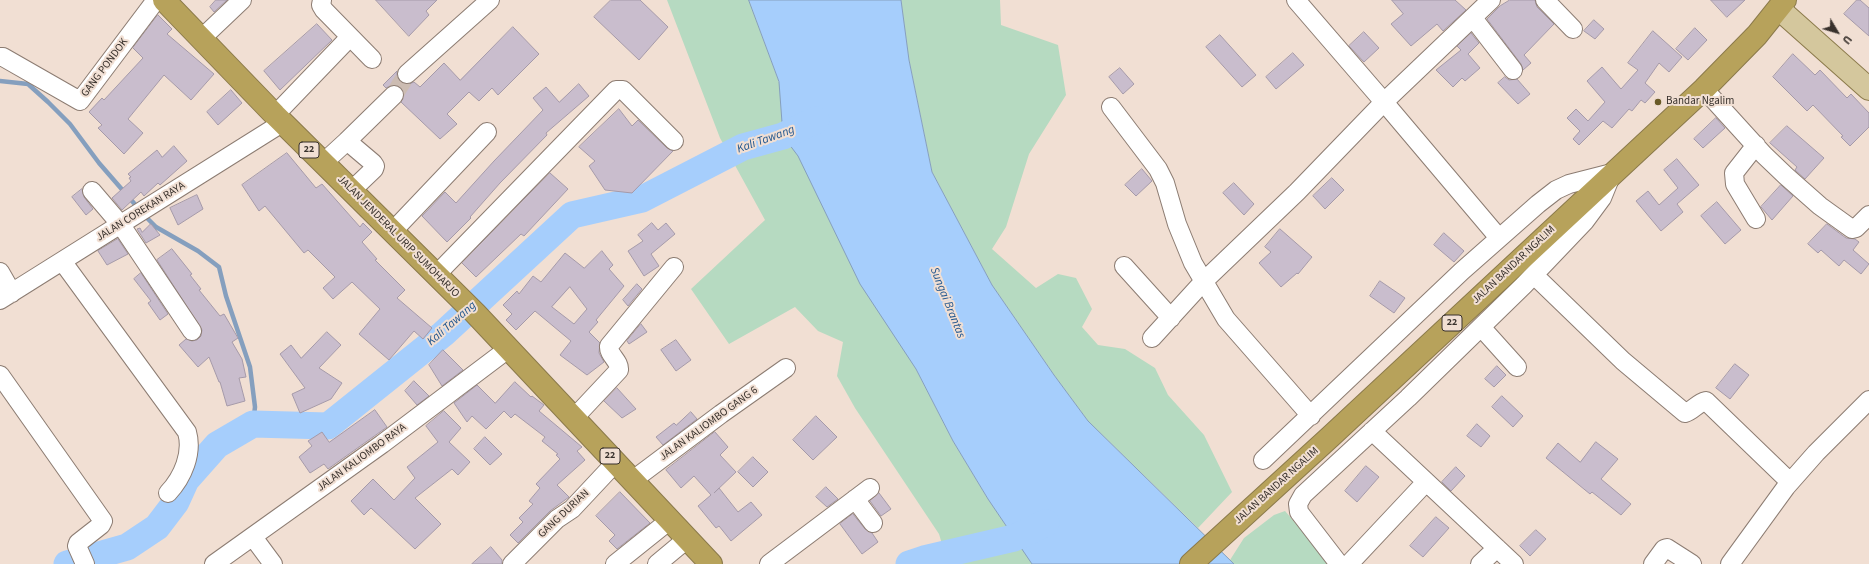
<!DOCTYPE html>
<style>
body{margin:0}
#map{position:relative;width:1869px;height:564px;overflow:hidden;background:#f1dfd3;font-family:"Source Sans 3",sans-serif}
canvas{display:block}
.north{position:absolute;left:1817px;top:12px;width:40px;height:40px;-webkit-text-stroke:3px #f1dfd3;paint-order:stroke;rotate:128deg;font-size:11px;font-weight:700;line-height:16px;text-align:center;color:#38312c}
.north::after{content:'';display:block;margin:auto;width:14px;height:18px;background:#38312c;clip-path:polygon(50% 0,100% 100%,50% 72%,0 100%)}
</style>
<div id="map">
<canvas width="1869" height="564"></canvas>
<div class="north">U</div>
</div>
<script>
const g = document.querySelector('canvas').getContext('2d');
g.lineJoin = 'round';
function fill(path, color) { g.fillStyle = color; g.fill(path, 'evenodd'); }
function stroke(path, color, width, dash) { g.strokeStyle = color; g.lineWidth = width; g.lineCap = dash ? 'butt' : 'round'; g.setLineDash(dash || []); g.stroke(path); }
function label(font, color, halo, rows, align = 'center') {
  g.font = font + ' "Source Sans 3",sans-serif'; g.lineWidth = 4; g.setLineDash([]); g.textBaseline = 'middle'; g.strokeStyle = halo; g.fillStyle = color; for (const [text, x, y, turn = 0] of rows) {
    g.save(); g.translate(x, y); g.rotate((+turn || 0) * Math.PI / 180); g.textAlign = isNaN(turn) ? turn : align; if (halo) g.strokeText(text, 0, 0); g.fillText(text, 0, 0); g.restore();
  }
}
const green = new Path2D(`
 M667,0H749L779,82L916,369L953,441L988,499L1033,564H948L939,534L855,408L837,376L843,342L818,331L795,307L729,344L691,289L765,220L720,138Z
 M901,0H1000L1001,25L1058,45L1066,95L1029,154L1006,227L992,249L1036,288L1058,274L1076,278L1092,309L1082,327L1098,345L1125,349L1155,368L1168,395L1204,435L1232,492L1198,528L1088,421L1054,375L992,285L932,172L909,60Z
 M1285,511L1331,564H1234L1230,560L1244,538L1274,515Z`);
const water = new Path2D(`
 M749,0H901L909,60L932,172L992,285L1054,375L1088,421L1234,564H1032L988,499L953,441L916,369L860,284L798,156L783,136L779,82Z`);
const stream = new Path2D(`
 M0,81L28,84L48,102L70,124L99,163L139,209
 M144,215L156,227L198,251L219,267L226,296L250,367L255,407L253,424`);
const river = new Path2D(`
 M67,564L127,547L157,527L176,502L186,480L217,445L253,424L328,426L443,334L572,215L642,199L743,147L783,136L816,120
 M909,564L924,559L1014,538L1046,523`);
const building = new Path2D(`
 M216,0H227L214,12L210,7Z
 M376,0H437L426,11L429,15L409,36Z
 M611,0H640L668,27L639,60L594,17Z
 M1392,0H1455L1466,10L1443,31L1437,24L1411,46L1391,24L1403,14Z
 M1510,0H1535L1537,7L1554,24L1524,55L1531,63L1523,70L1521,64L1487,19L1500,6Z
 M1711,0H1745L1727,17Z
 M1857,0H1860L1869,8V36L1844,14Z
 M158,15L172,29L167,34L214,74L191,100L164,75L128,119L143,133L124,154L98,128L102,125L89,112L102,98L104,100L143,58L133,48Z
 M1594,20L1604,29L1595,39L1584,31Z
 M317,24L332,40L280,90L264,71Z
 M513,27L539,54L498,95L492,88L479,101L469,92L447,114L457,124L440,139L401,102L404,93L401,87L392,85L386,88L383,85L397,71V76L399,81L409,84L414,82L420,87L444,63L460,80Z
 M1695,28L1707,40L1688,60L1676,49Z
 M1653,31L1682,57L1669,72L1659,63L1645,83L1655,92L1645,103L1641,100L1632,111L1629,109L1612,128L1603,121L1579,145L1573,139L1580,131L1567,118L1576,109L1588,121L1605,102L1587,81L1602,67L1621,89L1638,70L1628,63Z
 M1364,32L1379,48L1364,62L1349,46Z
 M1471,33L1479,43L1468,54L1480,68L1465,81L1462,78L1453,87L1436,70L1461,50L1457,46Z
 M1220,35L1256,75L1242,87L1206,47Z
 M1293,53L1304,65L1276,89L1266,77Z
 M1793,54L1815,75L1820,70L1847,98L1851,94L1869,113V127L1850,146L1841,137L1843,136L1813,105L1807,111L1773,77Z
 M1120,68L1134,84L1123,94L1109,77Z
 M1505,77L1509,80L1517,79L1530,94L1518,104L1498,83Z
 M579,84L589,96L546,133L547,135L500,183L470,217L471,218L447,242L422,216L445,192L456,203L494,161L543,110L533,98L546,87L559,102Z
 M231,90L242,103L218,125L207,112Z
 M619,109L632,126L638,120L667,148L673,151L632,193L605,190L589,166L595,161L579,147Z
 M1716,118L1725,128L1703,148L1694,139Z
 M1787,126L1824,158L1805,179L1795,170L1797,167L1770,143Z
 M174,146L187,161L160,185L158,183L144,196L141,192L122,210L112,198L131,181L129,178L131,177L128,174L157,150L162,157Z
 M287,153L316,188L322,184L360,227L363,223L372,232L362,242L377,259L375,260L405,290L397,298L432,328L423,339L414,331L389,360L359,334L380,309L352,282L333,299L323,288L335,277L308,250L304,253L265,206L259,211L242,185Z
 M1677,159L1699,185L1677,204L1683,212L1661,231L1636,201L1648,191L1659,205L1678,188L1664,170Z
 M1142,169L1152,181L1136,196L1125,185Z
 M550,173L568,189L524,236L521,234L476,277L462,263Z
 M1332,178L1344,190L1325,209L1313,196Z
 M1234,183L1254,204L1244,215L1223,193Z
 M1781,185L1793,196L1772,220L1761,207Z
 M82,189L84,197L93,209L86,215L72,197Z
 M197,195L203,209L178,225L170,208Z
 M1717,202L1741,230L1725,244L1701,216Z
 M652,223L658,230L666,223L675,234L651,254L659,266L644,276L628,251L643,241L638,235Z
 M151,224L160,235L146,243L137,229L140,228L142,232Z
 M1827,224L1846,238L1855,239L1859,242L1853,250L1869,264L1861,274L1844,260L1839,266L1821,250L1818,253L1808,244Z
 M1280,229L1312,257L1298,274L1297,273L1281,287L1259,263L1271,252L1265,247Z
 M1444,233L1464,251L1454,262L1434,245Z
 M118,239L128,254L107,265L98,251Z
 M172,249L192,274L190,275L201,289L199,290L220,316L224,314L238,338L232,342L242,359L246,377L239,378L245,401L227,406L220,382H219L209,357L198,367L179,345L186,339L192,341L197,340L201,336L202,330L157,260Z
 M602,251L613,265L609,269L624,286L596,320L598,322L589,332L600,343L599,353L604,362L587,375L560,355L571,341L535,311L516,330L506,320L512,314L503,305L517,291L519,294L533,276L541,282L565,253L584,268ZM570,287L587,309L574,324L552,307Z
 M141,273L168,314L160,320L148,303L151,301L134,279Z
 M1380,281L1405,298L1394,313L1370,296Z
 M637,284L642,289L628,306L623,300Z
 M641,324L647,332L629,344L627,341Z
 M327,332L341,345L319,368L342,383L331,399L300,413L292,394L305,388L280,354L291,345L301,358Z
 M676,340L691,360L676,371L661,350Z
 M443,350L463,370L442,386L429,365Z
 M1735,364L1749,375L1730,399L1716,388Z
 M1497,366L1506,375L1494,387L1485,379Z
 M414,381L429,396L417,405L405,391Z
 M515,382L531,397L532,396L544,405L539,411L582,447L577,451L585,460L557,485L569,497L550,511L518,543L510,535L523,522L519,518L533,504L529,501L540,488L536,484L560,459L556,455L558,454L542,441L545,437L515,414L511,418L504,411L486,429L472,416L467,422L454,403L477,385L495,403Z
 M617,388L636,409L622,418L604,401Z
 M1502,396L1523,416L1513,427L1492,407Z
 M375,410L387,427L328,469L324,464L310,473L299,457L312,446L308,441L322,432L329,442Z
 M444,411L461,428L449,442L470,462L458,475L452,469L415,498L441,524L415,549L371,508L364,515L351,501L373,479L394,500L415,478L407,467L438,442L426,426Z
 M691,412L697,419L663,445L656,437L674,423L676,425Z
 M816,416L837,437L813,460L793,440Z
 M1477,424L1490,436L1481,447L1467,436Z
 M715,432L728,447L720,455L736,472L714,493L719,488L738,512L751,502L762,515L731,541L719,526L716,528L698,506L711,495L694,476L681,488L666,470Z
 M485,437L502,454L490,465L474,449Z
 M1596,442L1618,459L1601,479L1631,504L1621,515L1592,492L1590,494L1546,458L1558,443L1580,462Z
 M753,457L768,472L753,487L738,472Z
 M1366,466L1379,477L1357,502L1345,491Z
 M1456,467L1465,476L1451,491L1442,482Z
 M826,487L838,499L827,507L816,497Z
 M620,492L650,523L617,549L609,541L615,535L596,516Z
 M879,493L891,509L881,516L870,501Z
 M853,514L865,529L872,533L878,542L862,554L840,524Z
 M1436,517L1449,528L1423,557L1410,546Z
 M1536,530L1546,539L1530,556L1520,546Z
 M491,547L502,560V564H472Z`);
const minorTunnel = new Path2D(`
 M394,95L407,74`);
const minor = new Path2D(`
 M322,0L321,5L324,10L372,59
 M1296,0L1384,102L1491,0
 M1545,0L1573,29
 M1473,18L1513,70
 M202,38L242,0
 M0,57H3L80,101L156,0
 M407,74L490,0
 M1704,89L1764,155L1786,176L1820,206L1852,229L1856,228L1869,215
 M1111,107L1158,169L1165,183L1177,224L1193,263L1226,319L1311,416
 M275,115L349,38
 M347,141L394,95
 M1756,145L1734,173L1735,184L1756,219
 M323,163L347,141L373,163L375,166L374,169L351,191
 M92,191L121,225L192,331
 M392,232L487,132
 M62,261L187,432C193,453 183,477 168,493
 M1124,266L1171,318
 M0,272L12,293
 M436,275L616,90H623L674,141
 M1534,275L1623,361L1685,413C1693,411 1697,403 1706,401L1790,482
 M0,300L282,123
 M1481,327L1517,367
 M1152,338L1204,281L1297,192L1384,102L1499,238
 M0,375L103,521L101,525L78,543L77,546L85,564
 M574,418L619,370C620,361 608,355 609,346L674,267
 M1372,431L1514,564
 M1263,460L1462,271L1538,204L1556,190L1569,184L1612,173
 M633,480L721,414L786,368
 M855,499L873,523
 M253,537L273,564
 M214,564L382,444L508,349
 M512,564L557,519L572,509L616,462
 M615,564L670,520
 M657,564L687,539
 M769,564L870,488
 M1339,564L1299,512L1298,504L1303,495L1408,398L1524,285L1585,221L1602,198L1611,176
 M1349,564L1426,482
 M1480,564L1497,548
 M1653,564L1664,549L1667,548L1692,564
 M1730,564L1786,487L1816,453L1869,400`);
const major = new Path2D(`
 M1779,9L1869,89`);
const highway = new Path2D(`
 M164,0L275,115L475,313L711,564
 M1191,564L1330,437L1704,89L1757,35L1785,0`);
const markers = [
 [1658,102,4,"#695a27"]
];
const shields = [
 [309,150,20],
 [1452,323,20],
 [610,456,20]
];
const shieldNames = [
 ["22",309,150],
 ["22",1452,323],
 ["22",610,456]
];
const streetNames = [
 ["GANG PONDOK",105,68,-53],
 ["JALAN COREKAN RAYA",141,212,-32],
 ["JALAN JENDERAL URIP SUMOHARJO",398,237,45],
 ["JALAN BANDAR NGALIM",1514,265,-43],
 ["JALAN KALIOMBO GANG 6",709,424,-36],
 ["JALAN KALIOMBO RAYA",362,458,-36],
 ["JALAN BANDAR NGALIM",1277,486,-42],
 ["GANG DURIAN",564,514,-43]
];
const poiNames = [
 ["Bandar Ngalim",1666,102]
];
const waterNames = [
 ["Kali Tawang",766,140,-20],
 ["Sungai Brantas",947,303,68],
 ["Kali Tawang",452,324,-41]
];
fill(green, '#b6dac1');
fill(water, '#a6cefc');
stroke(water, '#859fbe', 1);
stroke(stream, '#859fbe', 4.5);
stroke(river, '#a6cefc', 27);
fill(building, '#c9bdcd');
stroke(building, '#a59aa9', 1);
stroke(minorTunnel, '#ccbcb2', 18, [18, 9]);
stroke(minor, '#8c7c72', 20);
stroke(major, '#8b7a4b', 24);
stroke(highway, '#8b7a4b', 24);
stroke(minor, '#fff', 18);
stroke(major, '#d4c79d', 22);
stroke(highway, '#b7a25b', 22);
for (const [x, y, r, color] of markers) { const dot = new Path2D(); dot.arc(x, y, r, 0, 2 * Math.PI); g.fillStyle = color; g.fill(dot); stroke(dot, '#f1dfd3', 1.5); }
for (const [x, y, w] of shields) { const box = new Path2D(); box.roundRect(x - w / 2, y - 8, w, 16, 3); g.fillStyle = '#f1dfd3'; g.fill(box); stroke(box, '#38312c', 1); }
label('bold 10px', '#38312c', null, shieldNames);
label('11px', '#38312c', '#f1dfd3', streetNames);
label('11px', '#38312c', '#f1dfd3', poiNames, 'left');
label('italic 12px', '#21568e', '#f1dfd3', waterNames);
</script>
